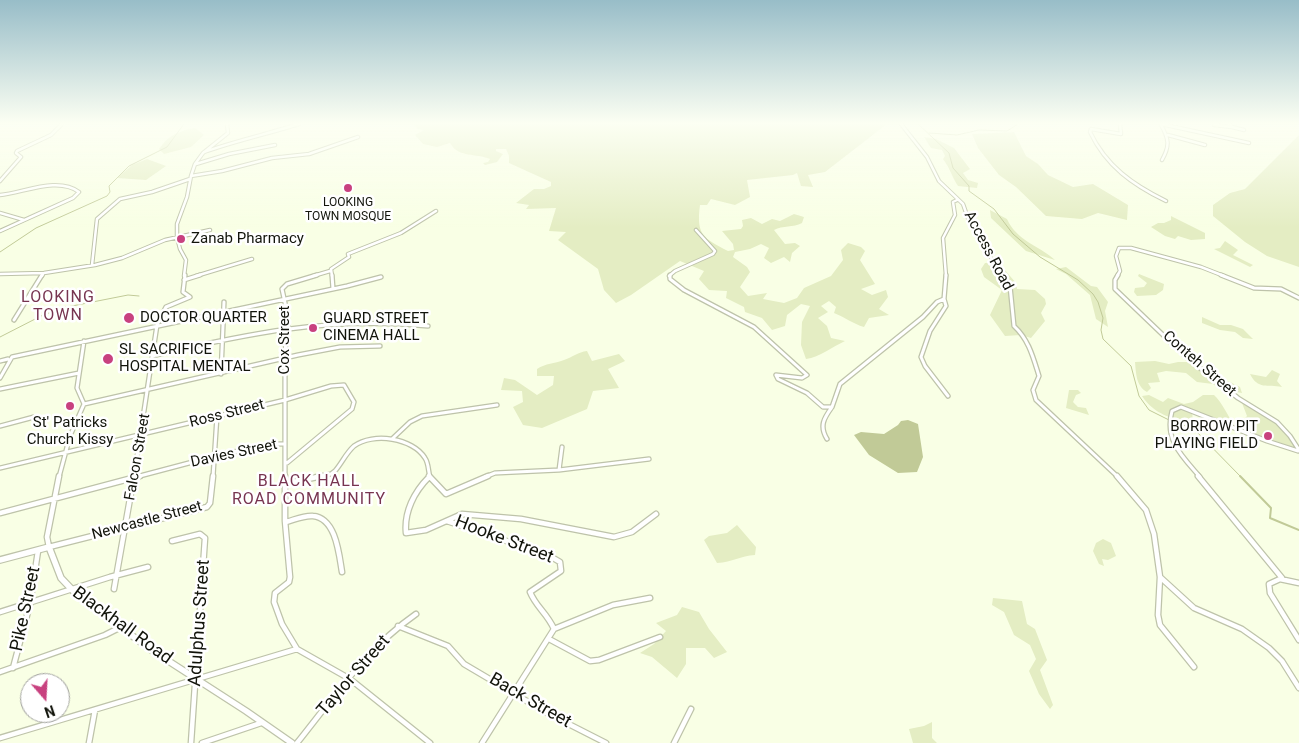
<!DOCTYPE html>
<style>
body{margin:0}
#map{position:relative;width:1299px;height:743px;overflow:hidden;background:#f9ffe5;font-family:Roboto,sans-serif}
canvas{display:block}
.north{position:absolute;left:20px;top:673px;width:50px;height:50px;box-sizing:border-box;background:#fff;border:1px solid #a0a19d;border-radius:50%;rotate:161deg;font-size:14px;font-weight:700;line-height:20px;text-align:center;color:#12140b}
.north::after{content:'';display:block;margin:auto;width:18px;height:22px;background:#c8417f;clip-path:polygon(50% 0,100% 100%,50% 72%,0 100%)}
</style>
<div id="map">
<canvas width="1299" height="743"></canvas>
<div class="north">N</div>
</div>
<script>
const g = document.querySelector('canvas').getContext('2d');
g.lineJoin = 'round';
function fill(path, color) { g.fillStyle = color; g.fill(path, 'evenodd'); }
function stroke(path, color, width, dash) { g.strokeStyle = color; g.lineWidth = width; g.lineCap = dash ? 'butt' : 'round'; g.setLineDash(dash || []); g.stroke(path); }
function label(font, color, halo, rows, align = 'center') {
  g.font = font + ' Roboto,sans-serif'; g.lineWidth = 5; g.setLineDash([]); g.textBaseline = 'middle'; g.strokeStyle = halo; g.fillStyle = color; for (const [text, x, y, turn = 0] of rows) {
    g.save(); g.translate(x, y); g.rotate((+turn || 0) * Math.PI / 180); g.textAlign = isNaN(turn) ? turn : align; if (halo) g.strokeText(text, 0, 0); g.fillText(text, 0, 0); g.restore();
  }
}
const green = new Path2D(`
 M413,124H887L825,172L808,175L813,187L801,186L797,173L793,175L747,180L750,197L735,205L711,199L707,205H700C696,235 703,238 728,251L734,250L733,244L722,231L741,229L743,226L742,220L751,218L762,224L772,219L780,221L794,214L804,217L802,223C793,228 783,225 774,230L785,244L795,243L800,246L792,253L790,262L784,257L771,263L764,258L769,248L761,244L750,249L735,252L733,257L747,267L750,272L740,287L748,296L767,293L763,299L784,303L797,298L804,288L831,276L843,260L841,250L848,243L861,247L865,251L860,260L875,284L861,289L872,295L886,290L888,297L879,309L889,315L869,318L864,327C853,324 845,317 834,313L836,307L829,301L821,306L828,312L818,318L827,326L831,338L845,341C832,347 820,357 806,359L801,345L802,322L810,306L801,304L787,315L785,326L772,330L762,318L745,312L744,307L726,298L727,291L709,290L699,279L704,271L680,261L631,295L616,303L604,290L598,269L558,240L566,232L549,231L556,208L526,209L529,205L516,203L534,189H544L551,186V182L509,163V156L506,149H496V151L503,154L497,162L485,165L483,163L488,162L490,159C476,153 458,158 450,143L437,147L423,144L415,135L424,130L418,129Z
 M195,128L204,135L191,147L164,154L159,149C169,135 178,131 195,128Z
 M1014,132L1026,156L1038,164L1048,175L1073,187L1093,184L1128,205L1127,220L1098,213L1082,219L1046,216L1016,187L999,175L978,148L972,134Z
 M1299,135V267L1267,256L1245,242L1213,216V205L1230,193L1245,189Z
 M924,137L936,139L954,148L970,169L963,173L968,180L978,183L977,188L958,186C952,177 950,168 943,159L945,156L942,150L931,148Z
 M147,159L166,166L146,180L117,178L132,165Z
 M990,210L1007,219C1017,241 1038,245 1055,260L1026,251L991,218Z
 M1171,216L1205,233V239L1191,240L1178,236L1175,239L1165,236L1151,227L1158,223H1164L1171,220Z
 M1225,241L1238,250L1233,255L1253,265L1250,267L1214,249L1220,248Z
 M998,262L1016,283L1017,289L1035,290L1045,299L1046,304L1041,313L1045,321L1031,338L1021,335L1005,336L990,315L1002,290L984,277L981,269L985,263Z
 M1066,267L1091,286L1097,287L1108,302L1105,311L1108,327L1096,319L1090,295L1066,274L1056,269Z
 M1139,274L1164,284L1163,290L1156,295L1137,296L1134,292L1135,288L1144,287L1147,283L1138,276Z
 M1202,317L1220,325H1231L1243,329L1253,339L1243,338L1235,332L1220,330L1202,323Z
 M587,351L592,361L619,354L625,361L608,369L619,388L593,391L587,409L542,428L523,425L513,407L523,402L522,391L501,390L504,378L515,380L537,395L553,385L554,376H537V369C546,363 554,364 564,360C573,357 578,352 587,351Z
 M1155,361L1169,364L1178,362H1187L1201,370L1216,375L1240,387L1242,393L1220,389L1213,384L1197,382L1186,373L1166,371L1157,373L1160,382L1148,383L1151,388L1147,392C1136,386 1136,373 1135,362Z
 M1272,370L1280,374L1277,381L1282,387C1267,384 1258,390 1250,374L1266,377Z
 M1069,390H1078L1081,393L1076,395L1073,402L1078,407L1086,408L1089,415L1066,408Z
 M1149,395L1163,402L1168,398L1184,404L1193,402L1203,395H1214C1221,401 1230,418 1234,427L1192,410L1193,424C1171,418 1155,415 1142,396Z
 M1244,402L1277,422L1299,450L1267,441L1240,430L1239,425L1247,416L1242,403Z
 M737,525L756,547L755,555C740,556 733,562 717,563L704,540L709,536L727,533Z
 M1103,539L1111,543L1116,556L1108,560L1102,559L1104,566L1099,564L1093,551L1096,543Z
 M993,598L1022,601L1027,624L1035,629L1047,660L1040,670L1053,705L1050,709L1039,694L1029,671L1036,659L1030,645L1014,635L1004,612L992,605Z
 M682,607L699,612L709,629L727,652L714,658L705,648H686V664L677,678L652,657L640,653L654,644L666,631L656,623L677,615Z
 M932,722V738L937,743H913L909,729L924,726Z`);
const water = new Path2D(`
 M908,420L918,424L923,457L917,472L898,473L869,455L854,435L861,432L884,434L898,425L901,421Z`);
const streamFar1 = new Path2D(`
 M918,124L949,153L953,168L969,186V191L994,209L1013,234L1040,257L1078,280L1093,294L1098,302L1103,318L1101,330L1103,339L1131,366L1139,396L1149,410L1169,420
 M929,133L957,135L979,130L1007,131L1018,124
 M0,252L36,228L107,196L110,192L109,186L129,166L167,147L184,124
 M0,337L41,316L62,308L128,295L139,296
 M1172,421L1194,429L1241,477`);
const stream = new Path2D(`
 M1240,476L1271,508L1270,518L1299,530`);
const minorFar2 = new Path2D(`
 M901,124L927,157L939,181L963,204L969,221L980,241L1003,276
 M1120,124L1121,134L1091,129L1090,132C1106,166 1133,185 1166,201
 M1161,124L1249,143
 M1229,124L1232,127L1244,130
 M1161,125C1169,139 1170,146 1162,160
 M1214,125L1232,127
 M1168,135L1205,145
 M204,152C235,141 267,134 299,124
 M196,164L229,154L275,145
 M191,176L222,171L272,158L309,154L358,137
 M0,181L21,157L16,153L17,151L51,135L62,124
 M0,195C23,193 58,176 79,192L73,198L0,231
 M0,213L24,220
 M92,265L97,219L120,199L152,192L190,179
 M0,274L44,273L95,265L122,258L165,240L210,230
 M42,276L43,274
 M184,276L186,260L180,249L177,237V224L187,197L191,176L195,164L203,153L228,133L227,124
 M196,276L252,259
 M313,276L330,271
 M332,276L331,269L349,257L348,254L401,233L436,211
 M669,276L675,271L713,254L715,251L696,230
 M946,276L943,238L955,215L953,202L957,200
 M1117,276L1120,271L1116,256L1119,248H1131L1201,267L1224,276`);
const minorFar1 = new Path2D(`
 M332,275L333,289
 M670,275V279L684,290L754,327L807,375L802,378L776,375
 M1003,275L1010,286L1014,326C1029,340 1033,357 1039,376L1033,390L1036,400L1118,477
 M1118,275L1115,280V289L1185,356L1238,398L1277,422L1290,436L1299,450
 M1221,275L1254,288L1281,289L1299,298
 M184,280L200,275
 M944,299L946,306L930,331L921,357L925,366L948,396
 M14,320L42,275
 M152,356C249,333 328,317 428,326
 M0,361L8,359
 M221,374L224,302
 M776,375L778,379L807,393L823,407H832L840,384L923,317L937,302L944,299L946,275
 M0,378L12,357L347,286L381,277
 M0,389L79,373
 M84,404L298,355L340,347L380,346
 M0,426L34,417
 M392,439L410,422L422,416L497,405
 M827,439C819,426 824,418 832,407
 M0,468L285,400L331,386L344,385L354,402L352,409L287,463
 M559,470L562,447
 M59,477L70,436L84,404L77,388L84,341
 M134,477L157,325L166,307L190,297L183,292L185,275
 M136,477L223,454L274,444H284
 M213,477L217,416
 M285,477V351L288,328L287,312L282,289L287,284L317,275
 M316,477L331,474L335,471C342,463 346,453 354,446C373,432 413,438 425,458C429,464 428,471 430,477
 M485,477L495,473L559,470L649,459
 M1200,477C1182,456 1164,440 1172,411L1181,407L1267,441L1298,451`);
const minor = new Path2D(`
 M59,476L47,537L49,547L207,507L210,503L213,476
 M285,476V521L290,577L289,582L275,593L274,602L282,624L297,649L350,679L430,743
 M429,476L446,494L488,476
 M1117,476L1146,510L1154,534L1160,577L1194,608L1242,629L1269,648L1282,661L1299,688
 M1198,476L1282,578
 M429,477C414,492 404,512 406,533L426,530L462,514L521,519L614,537L632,532L656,514
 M284,484L322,476
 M0,513L140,476
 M447,521L548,555L560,562L561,571L530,592C536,607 547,613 554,629
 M286,522C294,520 304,515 313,516C336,518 339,554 342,572
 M172,541L200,534L205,538L191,743
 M1160,577L1158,615L1160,625L1194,667
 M1299,583L1280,579L1269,584L1270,593L1299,640
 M114,589L134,476
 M0,612L110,577L148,567
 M398,626L448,646L464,664L547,713L606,743
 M554,629L613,605L650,598
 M549,639L590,661L599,660L660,637
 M13,668L30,604L38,551
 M0,672L105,635L119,628
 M0,738L297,649
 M89,743L95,710
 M202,743L261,723
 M297,743C334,697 367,648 416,614
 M482,743L554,629
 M674,743L691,709`);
const tertiary = new Path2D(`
 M0,560L49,547L61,578L79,597L153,651L246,711L292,743`);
const markers = [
 [348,188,5,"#c8417f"],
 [181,239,5,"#c8417f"],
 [129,318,6,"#c8417f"],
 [313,328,5,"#c8417f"],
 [108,359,6,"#c8417f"],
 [70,406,5,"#c8417f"],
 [1268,436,5,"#c8417f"]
];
const farPoinames = [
 ["LOOKING",348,203],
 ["TOWN MOSQUE",348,217]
];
const poiNames = [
 ["Zanab Pharmacy",191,239],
 ["DOCTOR QUARTER",140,318],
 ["GUARD STREET",323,319],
 ["CINEMA HALL",323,336],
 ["SL SACRIFICE",119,350],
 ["HOSPITAL MENTAL",119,367],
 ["St' Patricks",70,423,"center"],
 ["Church Kissy",70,440,"center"],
 ["BORROW PIT",1258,427,"right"],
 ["PLAYING FIELD",1258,444,"right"]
];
const streetNames = [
 ["Access Road",988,251,62],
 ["Cox Street",285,340,-90],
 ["Conteh Street",1199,364,41],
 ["Ross Street",227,414,-14],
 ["Davies Street",234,454,-12],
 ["Falcon Street",138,457,-80],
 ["Newcastle Street",147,521,-15]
];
const neighbourhoodNames = [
 ["LOOKING",58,298],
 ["TOWN",58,316],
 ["BLACK HALL",309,482],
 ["ROAD COMMUNITY",309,500]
];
const nearStreetnames = [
 ["Hooke Street",504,540,21],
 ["Pike Street",26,609,-78],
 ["Adulphus Street",200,623,-86],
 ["Blackhall Road",122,626,36],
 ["Taylor Street",354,676,-49],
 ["Back Street",530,701,30]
];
fill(green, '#e4edc3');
fill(water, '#c1ca97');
stroke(streamFar1, '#c1ca97', 1);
stroke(stream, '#c1ca97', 2);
stroke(minorFar2, '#bec3aa', 4.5);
stroke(minorFar1, '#bec3aa', 5.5);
stroke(minor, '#bec3aa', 7);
stroke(tertiary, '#bec3aa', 8);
stroke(minorFar2, '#fff', 2.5);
stroke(minorFar1, '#fff', 3);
stroke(minor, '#fff', 4.5);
stroke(tertiary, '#fff', 5.5);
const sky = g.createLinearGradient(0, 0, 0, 228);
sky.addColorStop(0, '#98bdc8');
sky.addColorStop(0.54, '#fcfff3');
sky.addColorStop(1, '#fcfff300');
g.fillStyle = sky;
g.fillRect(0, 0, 1299, 228);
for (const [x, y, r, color] of markers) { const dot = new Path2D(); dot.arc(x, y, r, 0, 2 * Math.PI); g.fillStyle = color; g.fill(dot); stroke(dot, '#fff', 2); }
label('12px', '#12140b', '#fff', farPoinames);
label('15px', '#12140b', '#fff', poiNames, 'left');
label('15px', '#12140b', '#fff', streetNames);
g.letterSpacing = '1px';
label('16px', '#773450', '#fff', neighbourhoodNames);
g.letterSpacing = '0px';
label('18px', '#12140b', '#fff', nearStreetnames);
</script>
